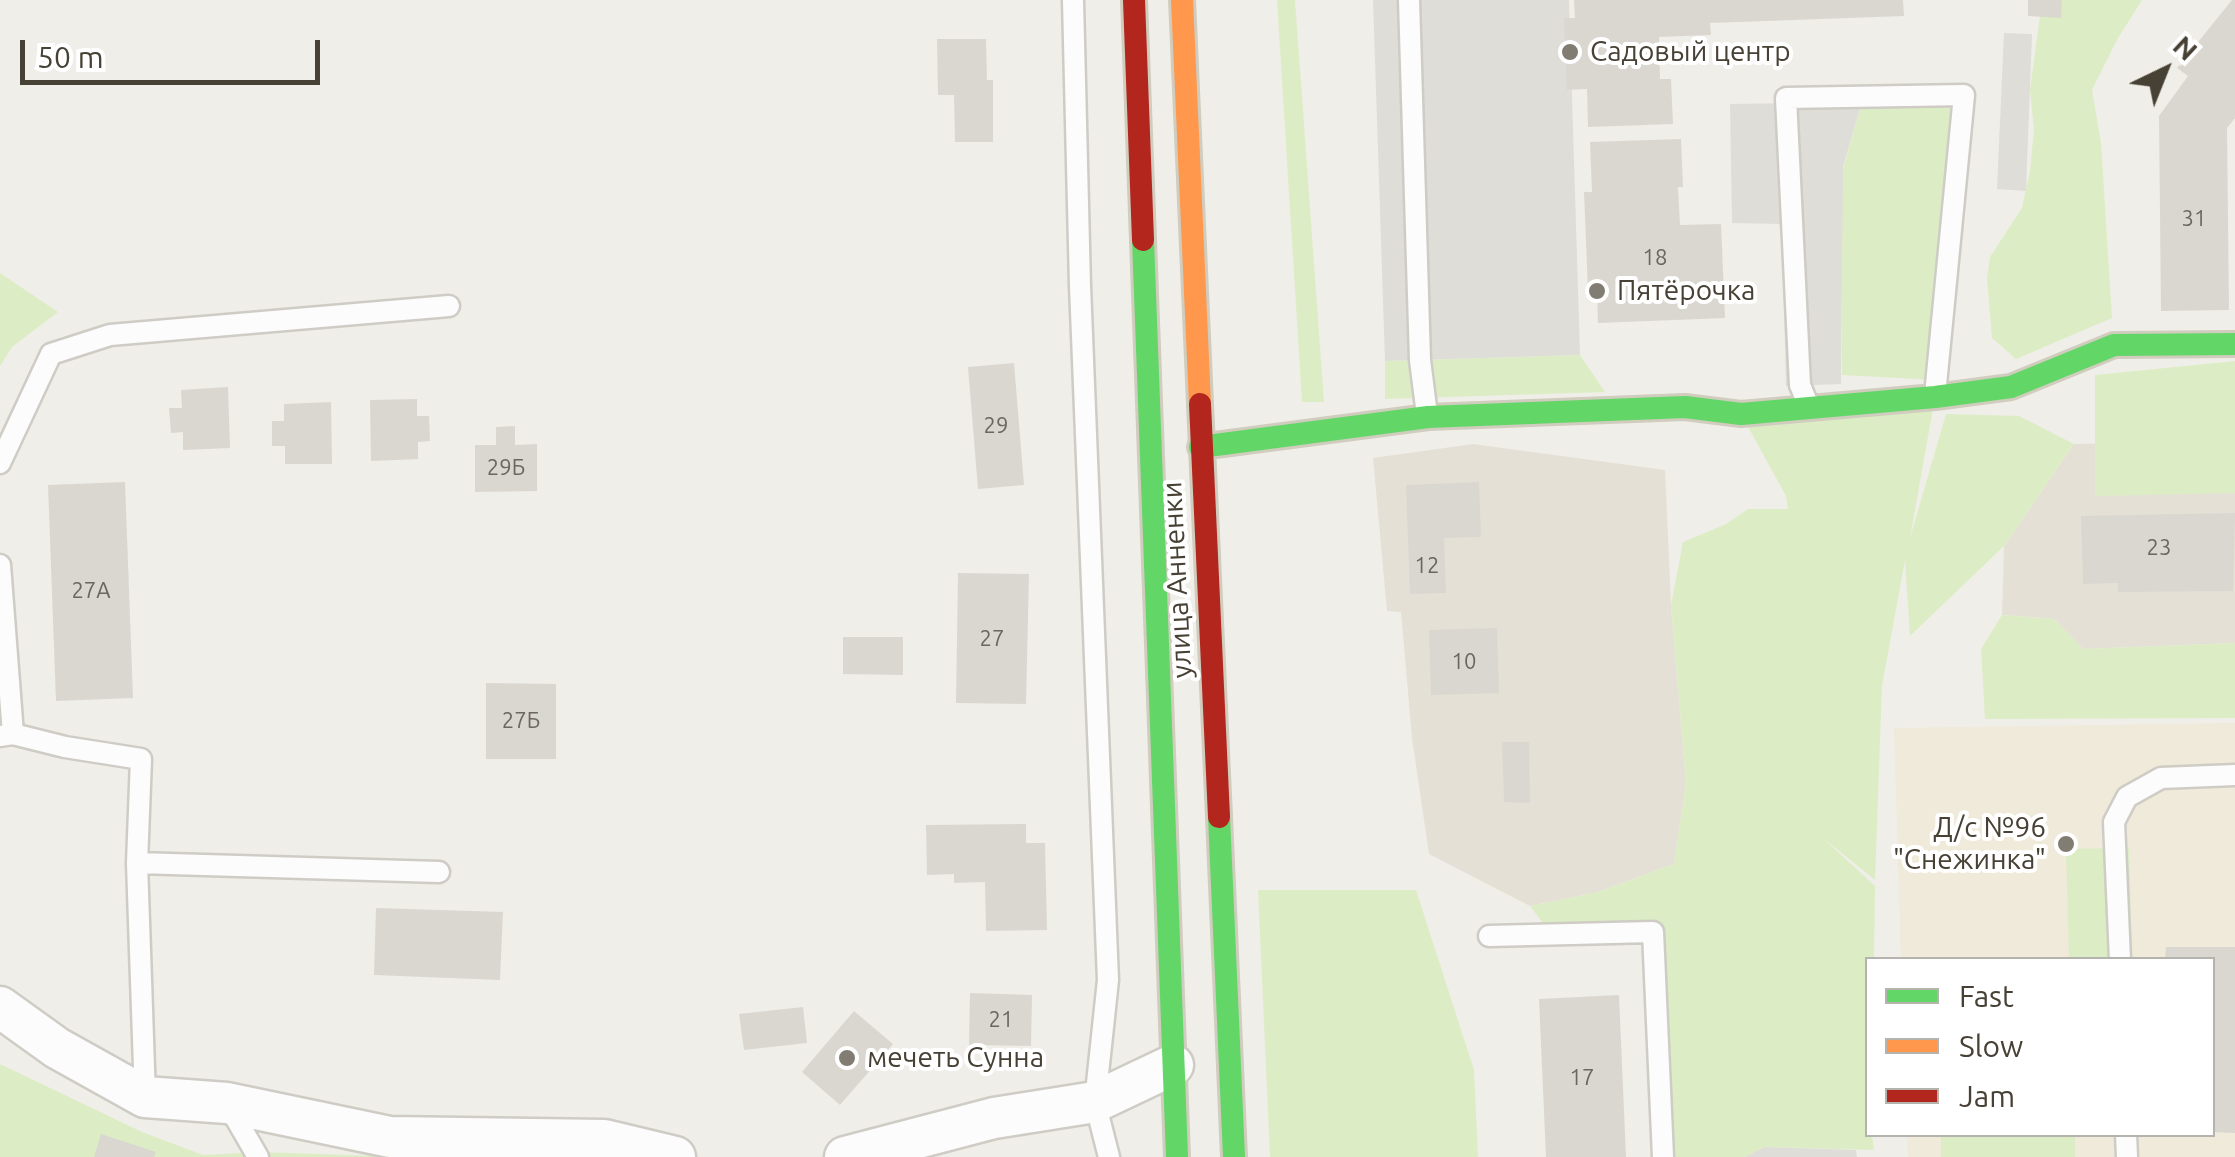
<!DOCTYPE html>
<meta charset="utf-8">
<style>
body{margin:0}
#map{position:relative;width:2235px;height:1157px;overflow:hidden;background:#f0eee8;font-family:Ubuntu,sans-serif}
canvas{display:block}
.legend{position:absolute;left:1865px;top:957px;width:350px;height:180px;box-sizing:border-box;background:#fff;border:2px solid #b5b3ae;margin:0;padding:12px 18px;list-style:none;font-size:30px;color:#474034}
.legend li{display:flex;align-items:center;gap:20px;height:50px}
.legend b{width:50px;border:2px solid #b5b3ae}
.north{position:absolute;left:2115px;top:20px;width:100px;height:100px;-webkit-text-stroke:8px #fff;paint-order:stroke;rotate:43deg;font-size:28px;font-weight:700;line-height:40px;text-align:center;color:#474034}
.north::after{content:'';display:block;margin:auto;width:35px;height:45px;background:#474034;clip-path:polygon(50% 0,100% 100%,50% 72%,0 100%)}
.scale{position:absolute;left:20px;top:40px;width:300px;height:45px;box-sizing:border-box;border:5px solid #474034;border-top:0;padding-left:12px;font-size:30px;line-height:35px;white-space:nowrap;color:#474034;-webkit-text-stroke:8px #fff;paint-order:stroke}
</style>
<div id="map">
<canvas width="2235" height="1157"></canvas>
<ul class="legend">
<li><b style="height:12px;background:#63d668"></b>Fast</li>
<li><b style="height:12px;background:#ff974d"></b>Slow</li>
<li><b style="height:12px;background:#b3261e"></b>Jam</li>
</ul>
<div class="north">N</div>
<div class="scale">50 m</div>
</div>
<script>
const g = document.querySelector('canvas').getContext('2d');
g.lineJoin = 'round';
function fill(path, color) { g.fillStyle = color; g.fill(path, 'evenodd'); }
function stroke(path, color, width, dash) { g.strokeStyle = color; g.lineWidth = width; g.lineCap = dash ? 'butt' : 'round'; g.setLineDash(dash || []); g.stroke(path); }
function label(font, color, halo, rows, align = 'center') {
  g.font = font + ' Ubuntu,sans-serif'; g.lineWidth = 8; g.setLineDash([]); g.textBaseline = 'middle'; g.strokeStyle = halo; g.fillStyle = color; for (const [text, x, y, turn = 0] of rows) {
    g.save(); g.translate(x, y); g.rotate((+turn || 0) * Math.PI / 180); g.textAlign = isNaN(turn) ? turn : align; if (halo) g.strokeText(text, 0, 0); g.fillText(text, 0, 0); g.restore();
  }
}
const residential = new Path2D(`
 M2235,441V643L2083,649L2054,619L2002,615L2004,546L2074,444Z
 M1473,444L1665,470L1671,605L1686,783L1674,864L1598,892L1530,906L1429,854L1412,738L1401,612L1387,611L1373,458Z`);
const education = new Path2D(`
 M2235,723V1157H1908L1907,1135L2212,1134V960L1901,959L1894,728Z`);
const green = new Path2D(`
 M1277,0H1295L1324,402H1302Z
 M2042,0H2142L2118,38L2092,90L2101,143L2112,318L2016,359L1992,338L1987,278L1990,257L2022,208L2030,171L2034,129L2030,90Z
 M1964,95L1936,380L1842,375V172L1862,102Z
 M0,273L58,312L12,347L0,366Z
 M1580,355L1605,392L1385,399V361Z
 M2235,361V493L2095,496V375Z
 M1935,397L1910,538L1946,414L2019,416L2074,444L2004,546L1910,636L1905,560L1882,686L1875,880L1823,838L1875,886L1874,959L1868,960V1134L1872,1135L1874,1150L1764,1147L1745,1157H1661L1653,932L1551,934L1530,906L1598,892L1674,864L1686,783L1671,605L1683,542L1726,524L1748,509H1788L1786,496L1741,414Z
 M2002,615L2054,619L2083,649L2235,643V718L1985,719L1981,649Z
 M2129,848L2132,959H2069L2066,849Z
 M1258,890H1416L1474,1070L1478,1157H1270Z
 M0,1064L142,1132L203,1155L261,1152L406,1157H0Z
 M1941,1135H2075V1157H1941Z`);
const parking = new Path2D(`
 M1373,0H1569L1580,355L1385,361Z
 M2004,33L2032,34L2026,191L1997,189Z
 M1862,102L1843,167L1841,384L1786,386L1782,224L1732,223L1730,104Z
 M1764,1147L1856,1150L1857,1157H1745Z`);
const building = new Path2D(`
 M1574,0H1903L1904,16L1710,23L1711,35L1659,37L1660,79H1671L1673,124L1588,127L1587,89L1567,90L1564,18H1575Z
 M2028,0H2062L2061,18L2028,16Z
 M2232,0H2235V118L2227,128L2229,310L2161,311L2159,116L2188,76L2177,68Z
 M937,39H986L987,80H993V142H955L954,95H938Z
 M1681,139L1683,187H1678L1680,225L1721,224L1725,318L1598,323L1597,291H1588L1584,192H1592L1590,142Z
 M1014,363L1024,485L978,489L968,367Z
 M228,387L230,448L183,450V432L171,433L169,408H182L181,390Z
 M417,399V416H429L430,441L418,442V459L371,461L370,400Z
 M331,402L332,464H285V446H272V421H284V404Z
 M515,426V445L537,444V491L475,492V445H496V427Z
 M125,482L133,698L56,701L48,485Z
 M1479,482L1481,537L1444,538L1446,593L1410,594L1406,485Z
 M2235,513L2233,591L2118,592V583L2083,584L2081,516Z
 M958,573L1029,574L1026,704L956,703Z
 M1497,628L1499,693L1431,695L1429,630Z
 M843,637H903V675L843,674Z
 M486,683L556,684V759H486Z
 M1502,742H1529L1530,803L1504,802Z
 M1026,824V843H1045L1047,930L986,931L985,882L954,883V874L927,875L926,825Z
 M376,908L503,912L500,980L374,975Z
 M2166,947H2235V1133L2212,1132V960H2165Z
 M970,993L1032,995L1031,1046L969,1045Z
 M1619,995L1626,1157H1546L1539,999Z
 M803,1007L807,1043L744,1050L739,1014Z
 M854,1011L893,1044L840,1105L802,1072Z
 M101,1134L156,1152L154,1157H94Z`);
const lane = new Path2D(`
 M1073,0L1080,286L1108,980L1095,1102L1109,1157
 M1409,0L1420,360L1427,415
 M1809,407L1800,385L1786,98L1964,95L1935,395
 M0,463L51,354L110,335L449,306
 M0,565L13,734
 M0,736L13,734L65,747L141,759L137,863L145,1097
 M137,863L439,872
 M1489,936L1653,932L1663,1157
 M2120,960L2114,822L2127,797L2161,778L2235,775
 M228,1105L258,1157
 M2126,1134L2127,1157`);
const street = new Path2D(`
 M0,1007L57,1048L145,1097L227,1103L390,1137L604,1140L675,1157
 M845,1157L994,1118L1095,1102L1173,1065`);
const fast = new Path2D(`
 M1143,240L1177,1157
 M1200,447L1428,417L1685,407L1741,414L1935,397L2011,387L2114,345L2235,344
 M1219,817L1234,1157`);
const slow = new Path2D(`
 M1182,0L1200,404`);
const jam = new Path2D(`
 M1134,0L1143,240
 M1200,404L1219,817`);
const markers = [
 [1570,52,10,"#827d73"],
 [1597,291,10,"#827d73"],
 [2066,844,10,"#827d73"],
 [847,1058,10,"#827d73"]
];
const numberNames = [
 ["31",2194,219],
 ["18",1655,258],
 ["29",996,426],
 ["29Б",506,468],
 ["23",2159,548],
 ["12",1427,566],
 ["27А",91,591],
 ["27",992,639],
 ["10",1464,662],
 ["27Б",521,721],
 ["21",1001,1020],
 ["17",1582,1078]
];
const poiNames = [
 ["Садовый центр",1590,52],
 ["Пятёрочка",1617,291],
 ["Д/с №96",2046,828,"right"],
 ["\"Снежинка\"",2046,860,"right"],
 ["мечеть Сунна",867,1058]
];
const streetNames = [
 ["улица Анненки",1177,580,-93]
];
fill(residential, '#e5e0d5');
fill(education, '#efead9');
fill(green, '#dcedc5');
fill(parking, '#dfddd8');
fill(building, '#dad7d1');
stroke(lane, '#ceccc5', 25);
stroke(street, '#ceccc5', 45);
stroke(fast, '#d0ccbe', 28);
stroke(slow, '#d0ccbe', 28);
stroke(jam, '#d0ccbe', 28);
stroke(lane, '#fdfcfc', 20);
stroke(street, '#fdfcfc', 40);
stroke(fast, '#63d668', 22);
stroke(slow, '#ff974d', 22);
stroke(jam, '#b3261e', 22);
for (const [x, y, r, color] of markers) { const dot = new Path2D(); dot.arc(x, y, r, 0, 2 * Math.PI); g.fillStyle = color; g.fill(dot); stroke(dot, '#fff', 4); }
label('22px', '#6c665c', null, numberNames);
label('28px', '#474034', '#fff', poiNames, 'left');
label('28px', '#474034', '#fff', streetNames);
</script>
